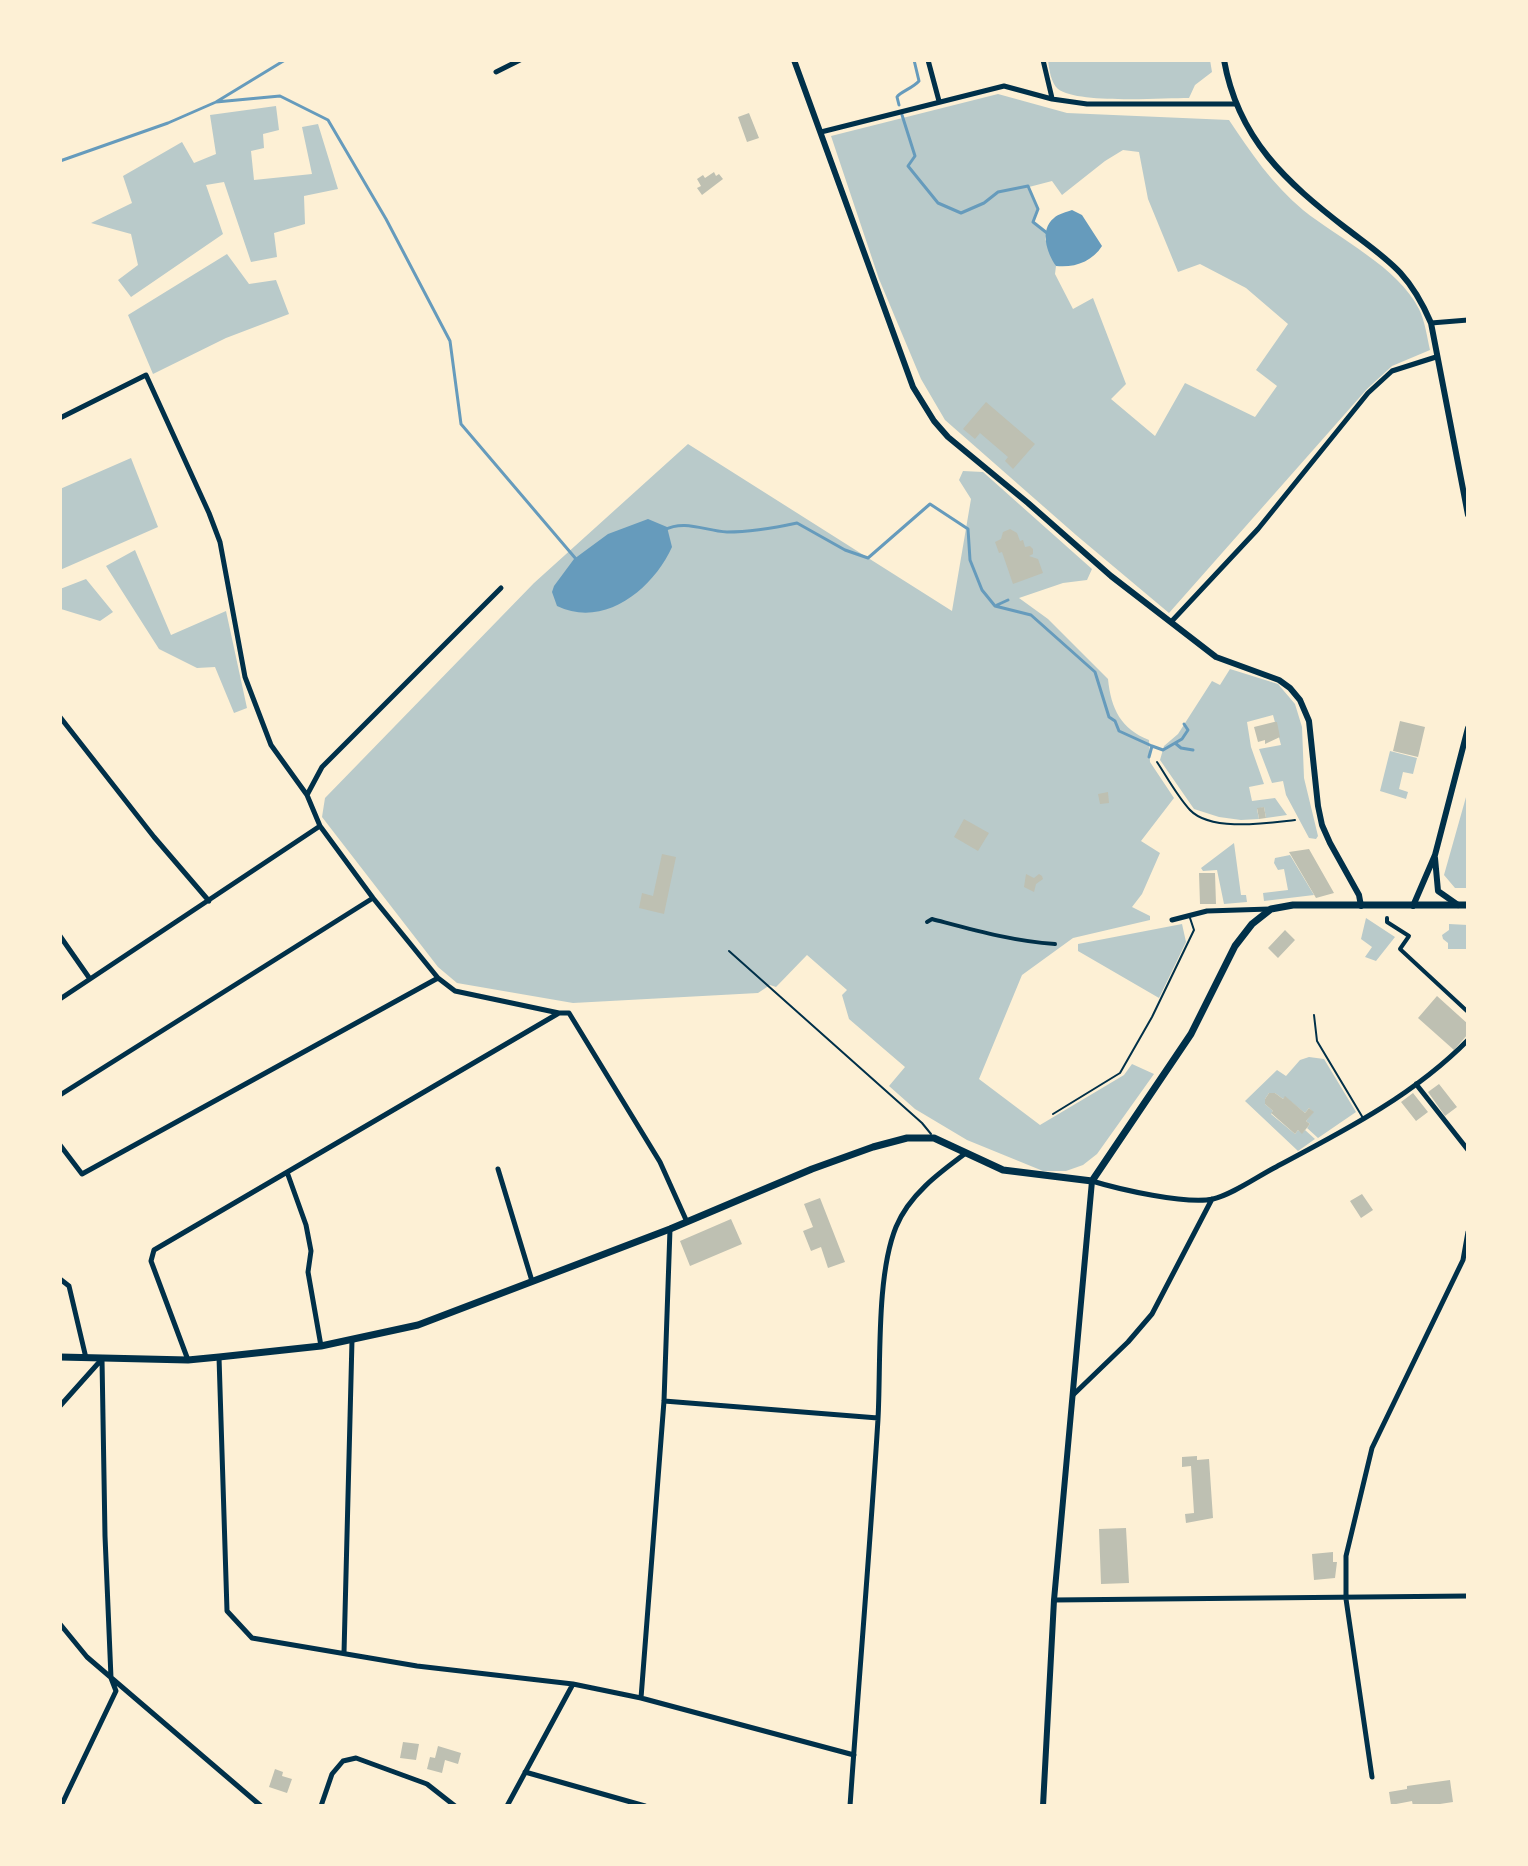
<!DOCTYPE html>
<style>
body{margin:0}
#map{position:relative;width:1528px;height:1866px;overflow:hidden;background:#fdf0d5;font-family:"Alegreya Sans",sans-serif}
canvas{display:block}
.frame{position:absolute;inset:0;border:62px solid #fdf0d5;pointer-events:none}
</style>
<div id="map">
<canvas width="1528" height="1866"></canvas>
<div class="frame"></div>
</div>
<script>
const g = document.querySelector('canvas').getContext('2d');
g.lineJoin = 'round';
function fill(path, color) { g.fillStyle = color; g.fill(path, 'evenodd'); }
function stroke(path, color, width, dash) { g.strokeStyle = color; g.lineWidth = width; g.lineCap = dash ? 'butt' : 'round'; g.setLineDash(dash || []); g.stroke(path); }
const green = new Path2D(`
 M1048,60H1210L1212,72L1195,85L1189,98C1162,98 1077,104 1058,89C1051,83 1049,69 1048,60Z
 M998,94L1067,113L1229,120C1251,153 1272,184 1303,210C1339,239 1398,267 1419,309C1425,321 1427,337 1430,350L1392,366L1367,389L1169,613L1076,535L945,420L921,379L879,279L831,136ZM1123,150L1139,152L1148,199L1178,272L1200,264L1246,288L1288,324L1256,370L1277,386L1255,417L1185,383L1155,436L1111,399L1126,384L1093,298L1073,309L1055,274L1056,266L1045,239L1047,233L1033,222L1038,209L1029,187L1052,181L1062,195L1105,161Z
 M276,106L279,130L263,134L264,148L251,151L254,180L312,174L302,127L318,124L338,189L304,196L305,224L274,233L277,257L251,262L224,182L206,185L223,234L131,297L118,280L138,265L131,234L91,223L132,203L123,176L182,142L194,163L216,154L210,115Z
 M227,254L249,284L276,280L289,314L226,338L153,374L128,315Z
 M688,444L952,611L971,499L959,480L963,471L983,472L1092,569L1087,580L1063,583L1019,598L1048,619L1108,679C1111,709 1121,729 1149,740L1150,762L1174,798L1141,841L1160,853L1142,894L1132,907L1150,916V920L1073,938L1022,975L979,1079L1040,1125L1124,1075L1132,1064L1154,1074L1097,1154L1083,1165L1066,1171H1043L967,1140L915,1109L889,1086L905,1067L849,1019L842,995L847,990L807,955L776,987L770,985L758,993L573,1003L457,983L438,967L322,817L325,798L534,583Z
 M131,458L158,527L60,570V489Z
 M135,550L171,635L226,611L247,708L234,713L215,667L197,668L159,649L106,566Z
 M86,579L113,612L100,621L61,609L60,607V589Z
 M1230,669L1278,684L1295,704L1302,727L1304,778L1318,836L1316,839L1309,838L1286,795L1283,781L1272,783L1259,749L1281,745L1273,715L1247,722L1251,747L1264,784L1249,787L1252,801L1275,798L1287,815L1266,818L1264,807L1257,809L1259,819L1241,820L1219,817L1194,809L1160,760L1164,746L1178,734L1212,681L1220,685Z
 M1390,751L1417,758L1413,774L1403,772L1399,789L1408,792L1406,799L1380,791Z
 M1468,790V888H1455L1444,875Z
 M1234,843L1241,895H1246L1247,902L1224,904L1217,870L1203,871L1201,868Z
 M1290,855L1314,895L1264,901L1263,893L1288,890L1284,869L1278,870L1274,863L1275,858Z
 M1366,918L1395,937L1376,961L1365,957L1372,947L1361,939Z
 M1182,924L1186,942L1159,998L1078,951V944Z
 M1449,924L1468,925V949H1448V943L1443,939L1442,935L1449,930Z
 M1309,1057L1324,1059L1356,1112L1318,1138L1307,1128L1310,1124L1306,1121L1313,1112L1309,1108L1305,1113L1285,1097L1283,1099L1275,1093H1269L1265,1099V1104L1273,1111L1271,1114L1295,1134L1298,1130L1302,1133L1305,1130L1315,1139L1298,1151L1245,1101L1277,1070L1286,1076L1300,1060Z`);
const water = new Path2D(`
 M1072,210L1082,215L1102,246C1092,262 1074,268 1056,266C1047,253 1039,230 1054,218C1058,214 1067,212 1072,210Z
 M648,519L667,527L672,547C653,589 604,629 557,606L552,592L554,586L574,559L608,534Z`);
const stream = new Path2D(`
 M216,102L280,96L328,120L386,219L450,341L461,424L576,559
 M899,105L897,97C900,92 913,88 919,81L914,60
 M902,115L915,156L908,166L938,203L961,213L984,203L998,192L1028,186L1038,209L1033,222L1047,233
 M60,161L168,123L216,102L285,60
 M664,530C685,519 705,531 727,532C751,532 774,528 797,523L845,550L868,558L930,504L968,529L970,560L982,590L995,606L1031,615L1095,672L1109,717L1115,721L1119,731L1152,746L1149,757
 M997,605L1008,600
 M1175,743L1181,748L1193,750
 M1152,746L1163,750L1182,739L1188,730L1184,724`);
const building = new Path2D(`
 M749,113L759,138L747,142L738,117Z
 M714,172L716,176L719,174L723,179L702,195L697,188L701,186L697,179L703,175L705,178Z
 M986,402L1035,444L1013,469L1005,461L1008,457L980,433L975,439L963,429Z
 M1010,529L1017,533L1020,541L1023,540L1025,547L1030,546L1033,549V554L1029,556L1038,559L1043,573L1013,584L1002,552L999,553L995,542L1001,539L1003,532Z
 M1400,721L1425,727L1418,757L1393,751Z
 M1274,722H1277L1280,737L1265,744V740L1258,742L1254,727Z
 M1108,792L1109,803L1100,804L1098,794Z
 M1264,807L1266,818L1259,819L1257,808Z
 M964,819L989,833L978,851L954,837Z
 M1309,849L1334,893L1316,898L1289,852Z
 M662,854L676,857L664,914L639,908L642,893L653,896Z
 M1199,873H1215L1216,904H1200Z
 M1026,874L1034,878L1039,874L1042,876L1043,879L1036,884L1034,892L1024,887Z
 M1285,930L1295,940L1278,958L1268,948Z
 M1437,996L1468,1024V1034L1454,1050L1418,1018Z
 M1439,1084L1457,1107L1445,1116L1428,1092Z
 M1269,1093H1275L1283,1099L1285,1096L1305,1113L1309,1108L1314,1112L1306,1121L1310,1124L1302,1134L1298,1130L1295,1134L1271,1113L1273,1111L1265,1104V1099Z
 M1413,1093L1428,1112L1416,1121L1401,1102Z
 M1362,1194L1373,1210L1361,1218L1350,1201Z
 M820,1198L845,1262L828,1268L821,1247L811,1251L803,1231L813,1227L804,1204Z
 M731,1219L742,1244L690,1266L680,1241Z
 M1197,1456V1460L1209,1459L1213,1518L1186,1523L1185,1514L1194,1513L1191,1466L1182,1467V1457Z
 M1126,1528L1129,1583L1101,1584L1099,1529Z
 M1333,1552V1562H1337L1335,1578L1314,1580L1312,1554Z
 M403,1742L419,1744L416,1760L400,1758Z
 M438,1746L461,1753L458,1764L445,1760L442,1773L427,1769L430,1757L435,1758Z
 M275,1769L283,1772L282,1776L292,1779L287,1793L269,1787Z
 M1450,1780L1453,1802L1427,1806H1413L1412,1801L1391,1805L1389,1792L1407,1789V1786Z`);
const service = new Path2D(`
 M1157,762C1167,777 1177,796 1190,810C1211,832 1267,823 1295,820
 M729,951L922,1123L931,1134
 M1314,1015L1317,1041L1363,1118
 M1053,1114L1120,1073L1152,1017L1194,930L1190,918`);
const pedestrian = new Path2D(`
 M1387,918V922L1409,936L1400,949L1468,1012
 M927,922L932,919C974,930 1012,941 1055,944`);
const minor = new Path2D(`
 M928,60L939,101
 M1043,60L1052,98
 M496,72L520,60
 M821,132L1004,86L1052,99L1087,104H1235
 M1431,323L1468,320
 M60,418L146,375L209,513L220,542L245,677L271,745L307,795
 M1171,622L1258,529L1368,393L1392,371L1436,357
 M60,717L154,837L209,901
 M320,826L373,898L438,978L455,991L559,1013H569L660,1162L687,1222
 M1172,920L1207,911L1270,909
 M60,936L90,979
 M60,999L320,826L307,795L322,767L501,588
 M1416,1084L1468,1150
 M60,1095L373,898
 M60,1145L82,1174L438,978
 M498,1169L532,1281
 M287,1172L306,1225L311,1251L308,1272L321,1346
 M1092,1181C1118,1189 1187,1205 1213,1199C1233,1194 1255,1178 1274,1168C1342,1132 1413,1096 1468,1040
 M60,1279L69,1286L86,1358
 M219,1357L227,1611L252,1638L417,1666L573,1684L641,1698L854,1755
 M188,1360L151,1261L154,1250L559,1013
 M1073,1395L1128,1342L1152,1314L1212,1199
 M664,1401L878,1418
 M60,1406L102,1359
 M1054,1600L1468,1596
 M60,1624L87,1657L261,1806
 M344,1653L352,1340
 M641,1698L664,1401L670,1229
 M525,1772L645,1806
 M1372,1777L1346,1599V1556L1372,1448L1463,1260L1468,1232
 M61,1806L116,1691L111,1678L105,1536L102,1359
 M321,1806L332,1774L343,1761L356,1758L427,1784L455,1806
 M507,1806L573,1684
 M850,1806C859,1677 870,1548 878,1419C881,1365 876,1276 896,1227C909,1195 939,1173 966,1153`);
const tertiary = new Path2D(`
 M794,60L913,387L934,421L948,437L1028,503L1111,576L1216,657L1279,680L1290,688L1300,700L1309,721L1318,806L1322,825L1330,843L1359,895L1361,906
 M1224,60C1238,139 1286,182 1347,229C1389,261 1409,272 1431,323L1468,515
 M1435,858L1438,891L1458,905
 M1413,906L1435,855L1468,728
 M1043,1806L1054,1600L1092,1181`);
const primary = new Path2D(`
 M60,1357L188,1360L219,1357L321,1346L418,1325L670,1229L812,1169L873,1147L907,1138H934L1003,1170L1092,1181L1191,1034L1235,946L1252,924L1271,909L1293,905H1468`);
fill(green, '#b9caca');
fill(water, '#669bbc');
stroke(stream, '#669bbc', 3);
fill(building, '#bec0b2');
stroke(service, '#003049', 2);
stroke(pedestrian, '#003049', 4);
stroke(minor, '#003049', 5);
stroke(tertiary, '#003049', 6);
stroke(primary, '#003049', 7);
</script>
